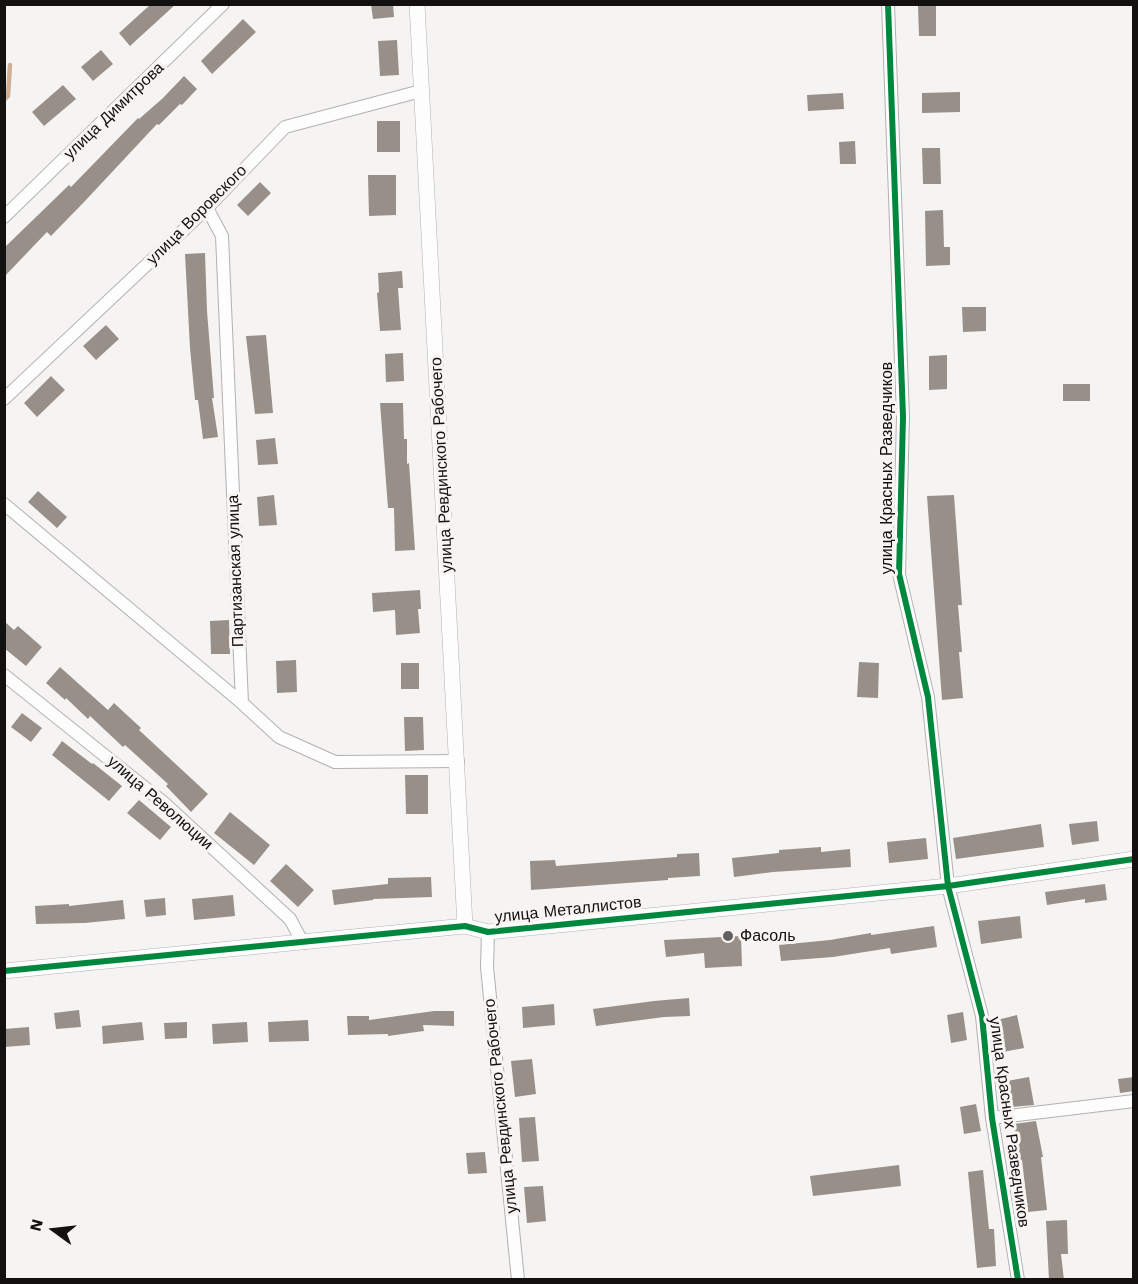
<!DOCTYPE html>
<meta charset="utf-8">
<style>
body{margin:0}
#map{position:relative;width:1138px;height:1284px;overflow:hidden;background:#f6f4f3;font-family:"Work Sans",sans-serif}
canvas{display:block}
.frame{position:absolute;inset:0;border:6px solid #121110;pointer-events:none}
.north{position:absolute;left:24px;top:1200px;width:60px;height:60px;-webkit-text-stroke:4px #f7f4f2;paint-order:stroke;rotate:285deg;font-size:16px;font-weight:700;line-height:24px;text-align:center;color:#121110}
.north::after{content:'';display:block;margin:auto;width:21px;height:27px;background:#121110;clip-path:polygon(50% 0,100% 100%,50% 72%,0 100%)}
</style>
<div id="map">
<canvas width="1138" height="1284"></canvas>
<div class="frame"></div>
<div class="north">N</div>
</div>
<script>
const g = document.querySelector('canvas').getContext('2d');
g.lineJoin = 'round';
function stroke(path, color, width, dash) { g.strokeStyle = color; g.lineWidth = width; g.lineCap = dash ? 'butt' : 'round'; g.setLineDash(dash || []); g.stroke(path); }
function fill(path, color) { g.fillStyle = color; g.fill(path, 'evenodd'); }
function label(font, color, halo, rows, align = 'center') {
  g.font = font + ' "Work Sans",sans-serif'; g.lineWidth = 6; g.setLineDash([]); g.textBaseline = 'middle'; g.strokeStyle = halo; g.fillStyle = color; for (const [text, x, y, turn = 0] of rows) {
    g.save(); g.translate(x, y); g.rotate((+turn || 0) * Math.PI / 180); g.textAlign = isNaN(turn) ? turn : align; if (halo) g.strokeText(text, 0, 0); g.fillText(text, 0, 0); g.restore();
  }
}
const stream = new Path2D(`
 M4,100L8,96L10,65`);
const building = new Path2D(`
 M151,4H176L130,46L119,33Z
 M371,4H393L394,17L373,19Z
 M918,6H936V36H919Z
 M243,19L256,32L212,74L201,61Z
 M397,40L399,75L380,76L378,41Z
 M101,50L113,64L93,81L81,67Z
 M184,76L197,89L182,105L180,104L159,125L157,124L85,201L51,236L47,232L4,277V248L69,185L71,187L138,118L139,119L163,98Z
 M63,85L76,99L44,126L32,112Z
 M960,92V112L922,113V93Z
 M843,93L844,109L808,111L807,95Z
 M377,121H400V152H377Z
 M855,141L856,164H840L839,142Z
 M922,148H940L941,184H923Z
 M368,175H396V215L369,216Z
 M260,182L271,193L248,216L237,205Z
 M943,210L944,247H950V265L926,266L925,211Z
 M205,253L207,311L214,398H212L218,437L203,439L198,400H195L190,348L185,254Z
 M402,271L403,288H398L401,330L380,331L377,293L379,292L378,273Z
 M962,307H986V331L963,332Z
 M106,325L119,339L96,360L83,346Z
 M266,335L273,413L255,414L246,336Z
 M403,353L404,381L386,382L385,354Z
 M947,355V389L929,390V356Z
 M51,376L65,390L37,417L24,403Z
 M1063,384H1090V401H1063Z
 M380,403H403L404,439H407V464L409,463L415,550L395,551L394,508H388Z
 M275,438L278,464L258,465L256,440Z
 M38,491L67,517L57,528L28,502Z
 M274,495L277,525L259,526L257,497Z
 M954,495L962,605H958L962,652H959L963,698L942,700L927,496Z
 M420,590L421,609H418L420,633L396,635L395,610L373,612L372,593Z
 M229,620L230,654H211L210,621Z
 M4,621L14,630L18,626L42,647L26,666L4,648Z
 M296,660L297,692L277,693L276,661Z
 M859,662L879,663L878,698L857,697Z
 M401,663H419V689H401Z
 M60,667L108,710L114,703L141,728L139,730L208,794L191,812L166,786L168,784L125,745L123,747L90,716L88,719L66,698L65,700L46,683Z
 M22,713L42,728L31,742L11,727Z
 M404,717H423L424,750L405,751Z
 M62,741L92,764L93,763L122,786L109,801L52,755Z
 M405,775H428V814H406Z
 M139,800L171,827L160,840L127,813Z
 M230,812L270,845L254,865L214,833Z
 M1097,821L1099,841L1072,845L1069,824Z
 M1041,824L1044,847L956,859L953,838Z
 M926,838L928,859L889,863L887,842Z
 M821,847V852L850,849L851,867L773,872L734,877L732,858L779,853V850Z
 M699,853L700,876L668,878V880L531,890L530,861L555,860L556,866L677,857V854Z
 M286,864L314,890L298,907L270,881Z
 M431,877L432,897L373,899V900L334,905L332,890L388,884V878Z
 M1105,884L1107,900L1085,903V899L1047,905L1045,892Z
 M233,895L235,916L194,920L192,899Z
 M165,898L166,915L146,917L144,900Z
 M123,900L125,919L85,923L36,924L35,906L69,904V906Z
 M1020,916L1022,938L981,944L978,921Z
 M934,926L937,947L891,954L890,948L833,957L781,961L779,945L830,940L871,933V935Z
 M741,936L742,966L705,968L704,953L666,957L664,940Z
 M689,998L690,1016L664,1017L596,1026L593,1009L654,1001Z
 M554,1004L555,1025L523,1028L522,1007Z
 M79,1010L81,1027L56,1029L54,1013Z
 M434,1011H454V1026L423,1025L424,1031L388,1036V1034L348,1035L347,1016H369V1020Z
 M963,1012L967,1040L951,1043L947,1015Z
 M1017,1015L1024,1048L1003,1052L997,1020Z
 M308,1020L309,1041L269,1042L268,1022Z
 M142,1022L144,1040L103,1044L102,1026Z
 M187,1022V1038L165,1039L164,1023Z
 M247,1022L248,1042L213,1044L212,1024Z
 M29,1027L30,1045L4,1047V1029Z
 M532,1059L536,1094L515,1097L511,1061Z
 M1029,1077L1034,1105L1012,1107L1007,1081Z
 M1134,1077V1091L1120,1093L1118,1079Z
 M976,1104L981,1131L964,1134L960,1107Z
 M535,1117L539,1161L522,1162L519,1118Z
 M1036,1121L1043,1157H1041L1047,1210L1028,1212L1022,1160H1020L1014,1124Z
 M485,1152L487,1173L468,1174L466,1153Z
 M899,1165L901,1186L813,1196L810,1176Z
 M983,1170L989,1229H994L996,1266L977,1268L968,1172Z
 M543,1186L546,1221L527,1223L524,1187Z
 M1067,1220L1068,1254H1061L1064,1280H1049L1046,1221Z`);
const minor = new Path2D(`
 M888,4L903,417L899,574L928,697L948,886L982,1016L992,1118L1018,1280
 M207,208L222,236L242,703L279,737L335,762L458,761
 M4,217L223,4
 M4,399L207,208L285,127L421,91
 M4,504L242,703
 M4,675L164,803L290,919L303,943
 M488,932L487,967L518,1280
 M992,1118L1134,1101`);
const tertiary = new Path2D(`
 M417,4L465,926
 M4,971L465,926L488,932L948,886L1134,859`);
const cycleway = new Path2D(`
 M888,4L903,417L899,574L928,697L948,886L982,1016L992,1118L1018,1280
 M4,971L465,926L488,932L948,886L1134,859`);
const markers = [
 [728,936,6,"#62605f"]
];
const streetNames = [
 ["улица Димитрова",114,111,-44],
 ["улица Воровского",197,215,-45],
 ["улица Ревдинского Рабочего",442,465,-93],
 ["улица Красных Разведчиков",887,468,-90],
 ["Партизанская улица",236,571,-92],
 ["улица Революции",160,803,41],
 ["улица Металлистов",568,910,-6],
 ["улица Ревдинского Рабочего",501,1106,-96],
 ["улица Красных Разведчиков",1009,1122,82]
];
const poiNames = [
 ["Фасоль",740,936]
];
stroke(stream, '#d1af95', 4.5);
fill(building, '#988f88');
stroke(minor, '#b2b1b0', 14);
stroke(tertiary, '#b2b1b0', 16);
stroke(minor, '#fefdfd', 12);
stroke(tertiary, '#fefdfd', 15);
stroke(cycleway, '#00873e', 6);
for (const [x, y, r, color] of markers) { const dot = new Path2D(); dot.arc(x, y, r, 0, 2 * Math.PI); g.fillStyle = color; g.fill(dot); stroke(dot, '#f7f4f2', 2); }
label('16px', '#121110', '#f7f4f2', streetNames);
label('16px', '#121110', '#f7f4f2', poiNames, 'left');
</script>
